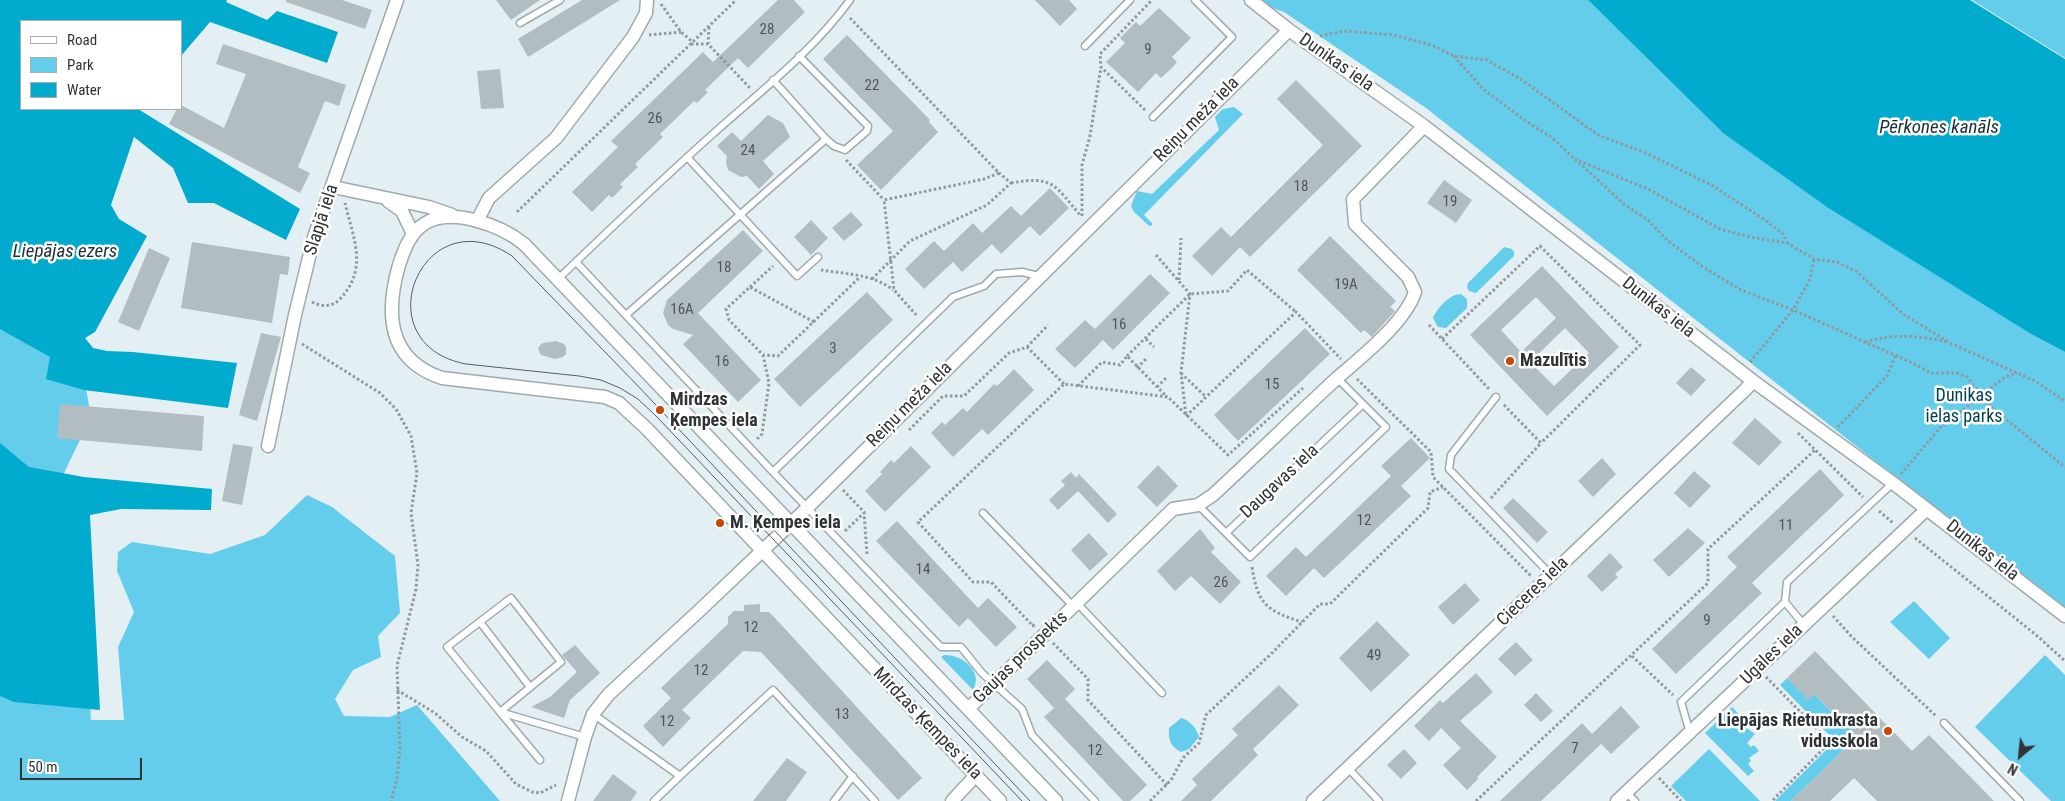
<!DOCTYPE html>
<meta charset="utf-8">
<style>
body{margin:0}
#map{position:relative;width:2065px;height:801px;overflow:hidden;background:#e3eff3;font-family:"Roboto Condensed",sans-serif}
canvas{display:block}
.legend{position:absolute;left:20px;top:20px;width:162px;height:90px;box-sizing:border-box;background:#fff;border:1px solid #acadae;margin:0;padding:6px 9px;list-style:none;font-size:15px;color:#2f3335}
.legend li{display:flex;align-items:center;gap:10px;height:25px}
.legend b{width:25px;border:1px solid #acadae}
.north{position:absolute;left:1995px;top:731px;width:50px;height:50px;-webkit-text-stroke:4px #fff;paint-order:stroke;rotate:208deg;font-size:14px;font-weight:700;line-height:20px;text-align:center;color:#2f3335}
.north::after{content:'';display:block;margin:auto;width:18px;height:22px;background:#2f3335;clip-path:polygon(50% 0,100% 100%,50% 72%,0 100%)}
.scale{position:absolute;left:20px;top:758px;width:122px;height:22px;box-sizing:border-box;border:2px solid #2f3335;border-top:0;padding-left:6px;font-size:15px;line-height:18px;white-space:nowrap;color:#2f3335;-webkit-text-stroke:4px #fff;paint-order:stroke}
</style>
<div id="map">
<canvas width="2065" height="801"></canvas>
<ul class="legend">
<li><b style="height:6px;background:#fff"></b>Road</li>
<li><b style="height:14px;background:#64cdec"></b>Park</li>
<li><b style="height:14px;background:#01abce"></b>Water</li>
</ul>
<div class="north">N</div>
<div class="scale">50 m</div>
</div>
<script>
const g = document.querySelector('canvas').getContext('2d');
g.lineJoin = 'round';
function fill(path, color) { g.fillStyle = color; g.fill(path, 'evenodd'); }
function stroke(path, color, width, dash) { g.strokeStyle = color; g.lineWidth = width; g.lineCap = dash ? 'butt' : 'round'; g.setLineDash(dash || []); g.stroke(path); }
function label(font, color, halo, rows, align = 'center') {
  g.font = font + ' "Roboto Condensed",sans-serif'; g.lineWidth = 5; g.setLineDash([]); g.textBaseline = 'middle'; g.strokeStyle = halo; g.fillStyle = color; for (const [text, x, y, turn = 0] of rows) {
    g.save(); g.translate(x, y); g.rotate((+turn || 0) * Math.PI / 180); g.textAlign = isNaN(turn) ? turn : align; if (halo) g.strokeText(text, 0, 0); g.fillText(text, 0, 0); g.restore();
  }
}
const green = new Path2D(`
 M0,0L181,21H21V109L51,188L91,417L36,531L89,689L91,720H124L118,647L134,612L117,571L118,552L132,542L210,554L265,535L307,495L332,507L395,556L400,613L378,636L381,657L353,670L335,699L344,716L390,717L417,705L500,801H0Z
 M1261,0H1588L1723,133L2031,334L2065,352V610L1426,108L1284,12L1272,8Z
 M1972,0H2065V58Z
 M1234,107L1243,114L1144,215L1153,224L1151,226L1148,225L1134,212L1131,206L1137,191L1152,194L1219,130L1215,117L1223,109Z
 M1504,247L1512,249L1514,252V256L1476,293L1469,291L1467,288L1468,283Z
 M1461,294L1467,299V308L1446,328L1438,327L1433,318C1437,308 1450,294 1461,294Z
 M1914,601L1950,638L1929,659L1890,622Z
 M944,655C962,654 984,672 973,690L941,657Z
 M2045,655L2065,675V801H2051L1975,727Z
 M1787,678L1808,699L1814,694L1857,737L1791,801H1775L1835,741L1780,685Z
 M1732,707L1747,723L1744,726L1755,734L1747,743L1751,747L1754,745L1759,751L1749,758L1751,761L1748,764L1754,771L1748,776L1705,733Z
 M1181,718C1190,720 1197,729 1199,737L1189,749L1181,752C1171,747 1168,740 1169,728Z
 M1709,749L1760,801H1686L1671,786Z`);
const water = new Path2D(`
 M0,0H227L226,2L267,20L277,11L338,32L327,63L210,22L181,56V21H21V109H138L300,209L286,240L214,203H188L173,168L134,137L111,205L119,219L147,236L95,332L85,338L93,348L107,351L133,352L237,363L228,408L84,390L46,379L50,357L0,329Z
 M1588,0H1970L2065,59V352L2031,334L1827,207L1723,133Z
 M0,443L29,467L84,477L212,489L211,510L121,509L90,515L100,710L14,702L0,696Z`);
const building = new Path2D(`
 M286,0H342L372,10L365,29L286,2Z
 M496,0H540L511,20Z
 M582,0H620L528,57L518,39Z
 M778,0H794L805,12L748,68L738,58L705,90L708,92L697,103L694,101L660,134L663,137L635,164L638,167L620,184L623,187L612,198L609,195L592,212L572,192L618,147L611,141L703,52L713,62Z
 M1035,0H1069L1077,9L1060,26Z
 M1159,8L1191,38L1172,57L1177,62L1173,67L1161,78L1156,73L1138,92L1106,62L1125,43L1120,38L1136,22L1140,26Z
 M847,35L930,120L929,122L938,132L881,190L857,165L893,131L823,59Z
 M223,44L346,85L339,106L325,101L298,167L310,173L300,193L169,124L177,109H181V105L224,128L246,74L216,64Z
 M500,69L504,108L481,109L477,71Z
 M1296,80L1362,146L1250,257L1240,247L1212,276L1192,256L1221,227L1231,237L1323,145L1277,99Z
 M768,115L783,123L790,137L763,161L774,174L759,189L747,176L741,177L728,170L726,162L727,156L717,146L732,132L741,141Z
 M1444,180L1472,200L1456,223L1427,203Z
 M1050,188L1069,208L1040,236L1030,226L1001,254L992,244L962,272L953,262L924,289L905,269L934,241L944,251L973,223L982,233L1011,206L1021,216Z
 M851,212L863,225L844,241L832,228Z
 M811,220L828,238L811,255L794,237Z
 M743,230L763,251L698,313L761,380L738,402L683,344L693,335L673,329L668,325L663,313L667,300Z
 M1330,236L1396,301L1390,307L1395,311L1372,337L1364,330L1361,333L1297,270Z
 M192,242L290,257L288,275L280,274L272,323L181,308Z
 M149,248L170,258L139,331L118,322Z
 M1542,266L1619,347L1547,416L1470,335ZM1536,297L1556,318L1521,352L1501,330ZM1565,328L1589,353L1554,386L1530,362Z
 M1150,274L1170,293L1113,350L1103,340L1075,368L1055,349L1085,320L1095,329Z
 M867,292L893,320L800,407L774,379Z
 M1305,328L1330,354L1238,441L1214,415Z
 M261,333L281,337L257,421L239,415Z
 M556,341L564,344L566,347V354L563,357L555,359L541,355L538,349L540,345L543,343Z
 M1691,367L1706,380L1691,396L1676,383Z
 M1014,369L1034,390L988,435L982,429L953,457L931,433L942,422L945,425L963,408L967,412L994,384L997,386Z
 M60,404L204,416L202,451L57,438Z
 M1755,418L1782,442L1759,466L1732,443Z
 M1411,438L1430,458L1401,486L1411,496L1324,578L1314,568L1286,596L1266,576L1296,547L1306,557L1391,476L1381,466Z
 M233,444L253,447L242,505L222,501Z
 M911,446L931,467L885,512L865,491L882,474L880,472L891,460L894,463Z
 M1602,458L1616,474L1593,497L1578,481Z
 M1158,465L1178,486L1157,507L1137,487Z
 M1820,469L1844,495L1752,583L1762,593L1676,674L1652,649L1737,567L1727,557Z
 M1694,471L1711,486L1690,508L1674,493Z
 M1071,472L1076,478L1079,474L1117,514L1108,523L1078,491L1058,510L1049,500L1065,485L1061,481Z
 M1513,498L1548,532L1537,543L1503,508Z
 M897,521L978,608L988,598L1017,627L996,647L968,618L959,627L876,541Z
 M1688,528L1705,543L1669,577L1653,560Z
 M1200,529L1215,548L1211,552L1241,582L1220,604L1191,576L1175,591L1157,571Z
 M1089,533L1108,554L1090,571L1071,550Z
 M1610,553L1623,567L1615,574L1618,577L1602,592L1587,576Z
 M1465,583L1480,600L1453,625L1438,607Z
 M760,604V612H769L775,618L922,778L898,800L761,652L743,651L682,710L691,718L663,747L643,726L671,698L661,688L728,624V617L734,611H744V605Z
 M1377,621L1410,655L1371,692L1339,658Z
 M1516,642L1533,660L1515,676L1498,659Z
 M575,645L600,673L570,700L564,718L531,707L550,697L577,672L562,655Z
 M1815,651L1912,751L1929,735L1994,801H1877L1854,778L1830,801H1791L1857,737L1814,694L1808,700L1787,678Z
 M1047,660L1075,689L1065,699L1147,785L1130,801H1123L1044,717L1054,708L1027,679Z
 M1476,673L1493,692L1460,721L1497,757L1477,777L1478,779L1467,790L1443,765L1461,748L1441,728L1429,741L1414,726L1440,700L1443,703Z
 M1279,685L1299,705L1253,749L1258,755L1211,801H1181L1197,785L1192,779L1238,735L1232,729Z
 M1536,693L1553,711L1541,722L1524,705Z
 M1621,706L1640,727L1611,754L1601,744L1541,801H1500L1582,723L1592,734Z
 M1404,749L1417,763L1401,779L1387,765Z
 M787,758L807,772L786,801H753Z
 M613,774L637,792L631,801H593Z`);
const path = new Path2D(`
 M661,4L681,32L693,42
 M850,18L999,173L984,179L884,200L894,290L918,317
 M709,27L708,44L751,89
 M649,35L681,32
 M1320,36L1345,31L1394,35L1434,46L1454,56L1487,60L1522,80L1598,135L1646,153L1713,186L1765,220L1783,234L1787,242
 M691,44H708
 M1454,56L1483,89L1527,122L1551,137L1624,204L1648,220L1668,241L1703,267L1741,290L1793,310L1908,361L1931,373H1957L1967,377L1992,408L2065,467
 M1145,110L1101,67L1100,54L1152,0
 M846,160L884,200
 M1579,161L1648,189L1720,229L1750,237L1787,243L1814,259L1837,262L1857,272L1903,314L1952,344L2035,381L2065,401
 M1011,183C1054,175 1055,186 1081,216
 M517,212L736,0
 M1082,216V165L1090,136L1101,67
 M1156,255L1190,294L1181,373L1186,415
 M821,270C845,274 874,274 893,290
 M872,279L910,241L987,205L1011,183L999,173
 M1179,280L1181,238
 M750,287L773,266
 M312,302C321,307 333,307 340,299C369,268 353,238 345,203
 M814,322L750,287L726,309L729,320L763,355L778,356L860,277
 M1429,325L1490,390
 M1146,339L1154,347
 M1442,339L1540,246L1640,345L1541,443
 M1865,342C1891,334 1920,335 1946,342
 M302,344L380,393L396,409L411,436L417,473L411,513L418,565L416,589L397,666L400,748L397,779L391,801
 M1027,347L1048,325
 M1127,356L1190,294L1228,291L1247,270L1296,312
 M1750,362L1793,310L1810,279L1814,259
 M1137,368L1147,358
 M1181,373L1206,397
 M1357,379L1431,452L1433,477L1531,576
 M1078,386L1102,362L1120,365L1127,356L1167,397
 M1157,387L1166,378
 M1186,416L1296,312L1341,359
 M1838,427L1887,376L1895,356
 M909,430L943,396H964L1009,353L1027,347L1064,384
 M1798,433L1863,497
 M757,439L762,434L769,383L763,355
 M1901,474L1940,428L1968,406L1984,396L1992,387L2005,377L2017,373
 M843,490L864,512L867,555
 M1491,498L1541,443L1503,404
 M1879,511L1893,523
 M845,531L864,513
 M1915,538L2035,634L2065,661
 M1252,567C1258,605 1267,611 1302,622
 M1833,616L1852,637L1936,716
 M1034,624L1033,626L991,582H973L918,522L1064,384L1168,397L1228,455L1303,388
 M1053,643L1088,679V700L1167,785
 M1632,656L1673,695
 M1766,677L1830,742L1772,801
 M397,690L435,713L462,737L486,751L516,784L532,792L540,793L556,785
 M1659,778L1681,801
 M1150,801L1171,780L1183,758L1199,743L1206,715L1270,655L1320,604H1330L1428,508L1430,492L1443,487
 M1476,801L1708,583V549L1815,450`);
const service = new Path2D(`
 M520,23L560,0
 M1085,46L1130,0
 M773,80L826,139L834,146L845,150L867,131L868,126L799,56
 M1153,117L1232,37L1195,0
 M687,157L797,276L818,257
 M576,262L773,472L941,647H961L982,673L1022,709L1032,735L1095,801
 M558,279C609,230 661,180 714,133C761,91 813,51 850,0
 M626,315L826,139
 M1496,397L1451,455L1449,469L1551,575
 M773,472L953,297L984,286L996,274L1022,272L1039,276
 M1198,505L1250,557L1386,427L1337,378
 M983,513L1074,607
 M1226,533L1362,405
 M1077,603L1162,693
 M480,622L530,687
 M1804,625L1785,602L1787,582L1893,483
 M593,714L680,776L773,690L875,801
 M1944,723L2020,801
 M1690,733L1681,702L1785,602
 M540,760L500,712L561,662L511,598L447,647L500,712L585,737
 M1348,768L1379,801
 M1626,792L1635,801
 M654,801L680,776
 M834,801L853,776`);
const minor = new Path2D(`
 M1251,0L1289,30L1424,126L1753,381L1893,483L2065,616
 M333,187L429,207L452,215
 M388,201L402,211L413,234
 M477,221L489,198L556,138L633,37L646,13L647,0
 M268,446L295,315L314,237L397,0
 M968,709L1173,509L1198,505L1213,495C1254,457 1295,417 1336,379C1360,358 1405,323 1415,292L1408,277L1355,224L1353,199L1424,126
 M568,801L585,737L593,714L609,694L700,610L803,512L1289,30
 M952,801L976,775
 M1000,801L647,429L619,403L605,397L442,378C388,360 385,314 399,265C404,250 410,233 424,224C451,206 502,226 524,244L1056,801
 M1313,801L1746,389L1753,381
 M1617,801L1927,509`);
const tram = new Path2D(`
 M1022,801L657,417L638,399L620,388L601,380L579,376L466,364C361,344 422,195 512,256L637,385L1030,801`);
const markers = [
 [1510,361,5,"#cb4505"],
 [660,410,5,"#cb4505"],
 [720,523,5,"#cb4505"],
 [1888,731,5,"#cb4505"]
];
const numberNames = [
 ["28",767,30],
 ["9",1148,50],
 ["22",872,86],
 ["26",655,119],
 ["24",748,151],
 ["18",1301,187],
 ["19",1450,202],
 ["18",724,268],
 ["19A",1346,285],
 ["16A",682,310],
 ["16",1119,325],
 ["3",833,349],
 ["16",722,362],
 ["15",1272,385],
 ["12",1364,521],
 ["11",1786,526],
 ["14",923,570],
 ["26",1221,583],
 ["9",1707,621],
 ["12",751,628],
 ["49",1374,656],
 ["12",701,671],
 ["13",842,715],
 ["12",667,722],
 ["7",1575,749],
 ["12",1095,751]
];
const streetNames = [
 ["Dunikas iela",1336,63,35],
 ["Reiņu meža iela",1197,120,-45],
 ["Slapjā iela",322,220,-72],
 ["Dunikas iela",1658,308,38],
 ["Reiņu meža iela",910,405,-45],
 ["Daugavas iela",1280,482,-43],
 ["Dunikas iela",1982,551,38],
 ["Cieceres iela",1533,592,-44],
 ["Ugāles iela",1772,655,-44],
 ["Gaujas prospekts",1021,658,-44],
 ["Mirdzas Ķempes iela",927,724,46]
];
const poiNames = [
 ["Mazulītis",1520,361],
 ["Mirdzas",670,400],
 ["Ķempes iela",670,421],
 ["M. Ķempes iela",730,523],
 ["Liepājas Rietumkrasta",1878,721,"right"],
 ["vidusskola",1878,742,"right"]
];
const parkNames = [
 ["Dunikas",1964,396],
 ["ielas parks",1964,417]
];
const waterNames = [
 ["Pērkones kanāls",1939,128],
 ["Liepājas ezers",65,252]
];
fill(green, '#64cdec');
fill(water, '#01abce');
fill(building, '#b1bdc1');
stroke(service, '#9eaaae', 9);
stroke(minor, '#9eaaae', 15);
stroke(path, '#90999c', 3, [2.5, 2.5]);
stroke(service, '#fff', 6);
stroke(minor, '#fff', 12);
stroke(tram, '#585e60', 1);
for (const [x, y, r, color] of markers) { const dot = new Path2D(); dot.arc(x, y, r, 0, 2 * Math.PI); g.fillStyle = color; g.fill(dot); stroke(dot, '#fff', 2); }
label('15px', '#505658', null, numberNames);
label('18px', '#2f3335', '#fff', streetNames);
label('bold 18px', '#2f3335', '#fff', poiNames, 'left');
label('18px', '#003f4e', '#fff', parkNames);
label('italic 19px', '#192f36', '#fff', waterNames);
</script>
